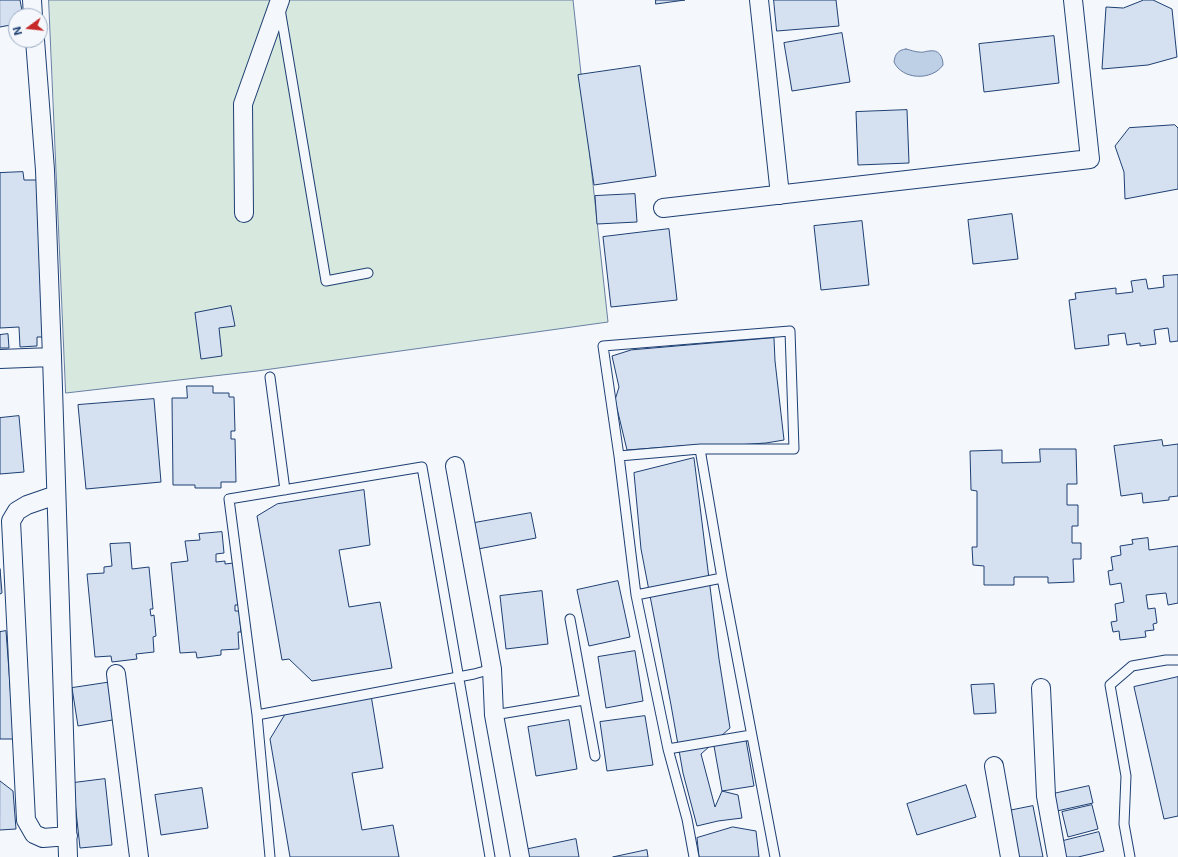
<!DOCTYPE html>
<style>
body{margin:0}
#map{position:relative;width:1178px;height:857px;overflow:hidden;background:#f4f7fb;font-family:Inter,sans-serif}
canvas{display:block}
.north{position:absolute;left:8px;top:8px;width:40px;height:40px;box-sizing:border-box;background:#f4f7fb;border:1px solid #9eadc5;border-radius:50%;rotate:255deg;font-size:11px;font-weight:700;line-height:16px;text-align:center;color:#1d3f73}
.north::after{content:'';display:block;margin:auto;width:14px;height:18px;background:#c62828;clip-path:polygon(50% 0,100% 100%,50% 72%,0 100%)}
</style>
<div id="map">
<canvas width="1178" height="857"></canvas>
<div class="north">N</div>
</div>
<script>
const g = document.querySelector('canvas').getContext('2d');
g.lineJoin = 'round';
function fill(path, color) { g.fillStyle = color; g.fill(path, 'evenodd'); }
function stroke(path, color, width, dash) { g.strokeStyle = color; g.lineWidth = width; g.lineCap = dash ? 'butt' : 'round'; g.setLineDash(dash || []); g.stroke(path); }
const green = new Path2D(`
 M49,0H573L608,322L257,371L66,393Z`);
const water = new Path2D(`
 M906,49C911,50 915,52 919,52C923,53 926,51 929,51C939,49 943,57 943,65C932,81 902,80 894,62C895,54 898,50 906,49Z`);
const building = new Path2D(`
 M0,0H20L23,16H16V24L0,27Z
 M656,0H685L656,4Z
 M774,0H836L839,26L777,31Z
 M1144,0H1153L1172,9L1177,57L1148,65L1102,69L1106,7L1123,8Z
 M842,33L850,82L792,91L784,43Z
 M1054,36L1059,83L984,92L979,44Z
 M640,66L656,176L594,185L578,75Z
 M907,110L909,163L858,165L856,112Z
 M1175,125L1178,128V189L1125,199L1124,172L1115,146L1129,128Z
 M23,172L24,180H39L48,337H37V346L20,347L19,327L0,328V173Z
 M635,194L637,222L597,224L595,196Z
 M1012,214L1018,259L973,264L968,220Z
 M862,221L869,285L821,290L814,226Z
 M669,229L677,300L611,307L603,237Z
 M1178,275V341L1170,342L1168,328L1154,330L1156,344L1140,346V343L1127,345L1125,333L1108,335L1109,345L1075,349L1069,300L1076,299L1075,293L1116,288V294L1133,292L1131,281L1146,279L1148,289L1164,287L1163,276Z
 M231,306L235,326L219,328L222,356L201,359L195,313Z
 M8,334L9,348H0V335Z
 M774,338L775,361L784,440L766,443L722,446H681L627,450L615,400L619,387L612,356L631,350Z
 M187,386H213V393H229V397H234L235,431H231V439H235L236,482H221V488H195V485H173L172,398H187Z
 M154,399L161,482L86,489L78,405Z
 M19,416L24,472L0,474V418Z
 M1162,440L1163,446L1178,444V496L1169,497V500L1143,503L1142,493L1121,496L1114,446Z
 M1040,449H1076L1077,484H1067V505H1078V526H1072V543H1081V559H1073L1074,582L1048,583V577H1014V585H984V566L973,565L972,547H977V491L971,490L970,451L1002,450V463L1040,462Z
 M694,458L719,659L730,728L701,754L715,807L722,791L738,795L742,818L718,821L697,826L683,773L671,705L641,549L634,473Z
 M364,490L370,545L339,550L349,607L380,602L392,668L312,681L289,659L282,660L257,516L277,504Z
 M531,513L536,538L478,549L474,523Z
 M222,532L224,553L216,554V562L225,561V564L234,563L238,605H235V611H239L241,632H238L239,649L221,650V655L197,658L196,652L180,653L171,563L188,561L185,541L200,540L199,534Z
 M1148,538L1149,550L1178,546V603L1168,605L1166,593L1146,595L1148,609L1155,608L1157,623L1153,624L1154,630L1145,631L1146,637L1120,640L1119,631L1113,632L1111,622L1117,621L1115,604L1124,602L1121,583L1110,585L1108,571L1113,570L1111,557L1121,555L1120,546L1133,544L1132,540Z
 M130,543L132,569L149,567L153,609H150L151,616L154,615L156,636L153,637L154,652L136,654L137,659L112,662L111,656L95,657L87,574L104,573V567L112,566L110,544Z
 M0,569L2,593L0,594Z
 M618,581L630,637L589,646L577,590Z
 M542,591L548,644L506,649L500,596Z
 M6,631L14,739H0V632Z
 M635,651L643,701L606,708L598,657Z
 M1178,677V816L1164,819L1134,687Z
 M112,682L118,719L78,726L72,688Z
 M994,684L996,713L974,714L971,685Z
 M371,695L383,768L352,773L362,830L393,825L399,857H290L270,739L287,711Z
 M645,716L653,765L607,771L600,722Z
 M569,720L577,769L536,776L528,727Z
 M746,740L754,786L722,791L714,746Z
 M105,779L112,845L80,848L73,783Z
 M0,781L13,791L16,829L0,830Z
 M966,785L976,817L917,835L907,804Z
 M1089,786L1093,803L1057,811L1053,794Z
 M202,788L208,828L161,835L155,795Z
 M1092,805L1098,829L1068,837L1062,812Z
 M1033,806L1043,857H1018L1008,811Z
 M733,827L756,831L759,857H699L697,838Z
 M1099,832L1104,851L1078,857H1063L1059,842Z
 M576,839L579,857H526L524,850Z
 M647,850L648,857H613Z`);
const lane = new Path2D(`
 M280,9L326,281L368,273
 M270,377L285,490
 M700,449L722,578L775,857
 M619,456L700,449H794L790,331L603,346L619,456L636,595L668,749L687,819L694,857
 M636,595L722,578
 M570,619L595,756
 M257,715L474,674L492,669
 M494,715L584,700
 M668,749L751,735
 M270,857L257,715L229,499L422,467L490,857
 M1130,857L1124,824L1126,776L1110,685L1132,666L1166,660H1178`);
const street = new Path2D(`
 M32,0L33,16
 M759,0L780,195
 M35,40L45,170L52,357
 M663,208L1090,159L1073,0
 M244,213L243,104L280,0
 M0,359L52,357L68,857
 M455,466L492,669L494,715L520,857
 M56,495L27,505L17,511L11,521L26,820L34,834L43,838L68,836
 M116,674L139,857
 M1041,688L1046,796L1057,857
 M994,766L1010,857`);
fill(green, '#d7e8df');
stroke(green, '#687fa3', 1);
fill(water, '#bed0e5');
stroke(water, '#687fa3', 1);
fill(building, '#d5e0f0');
stroke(building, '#1d3f73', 1);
stroke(lane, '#1d3f73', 11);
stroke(street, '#1d3f73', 20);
stroke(lane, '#f4f7fb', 9);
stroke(street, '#f4f7fb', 18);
</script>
